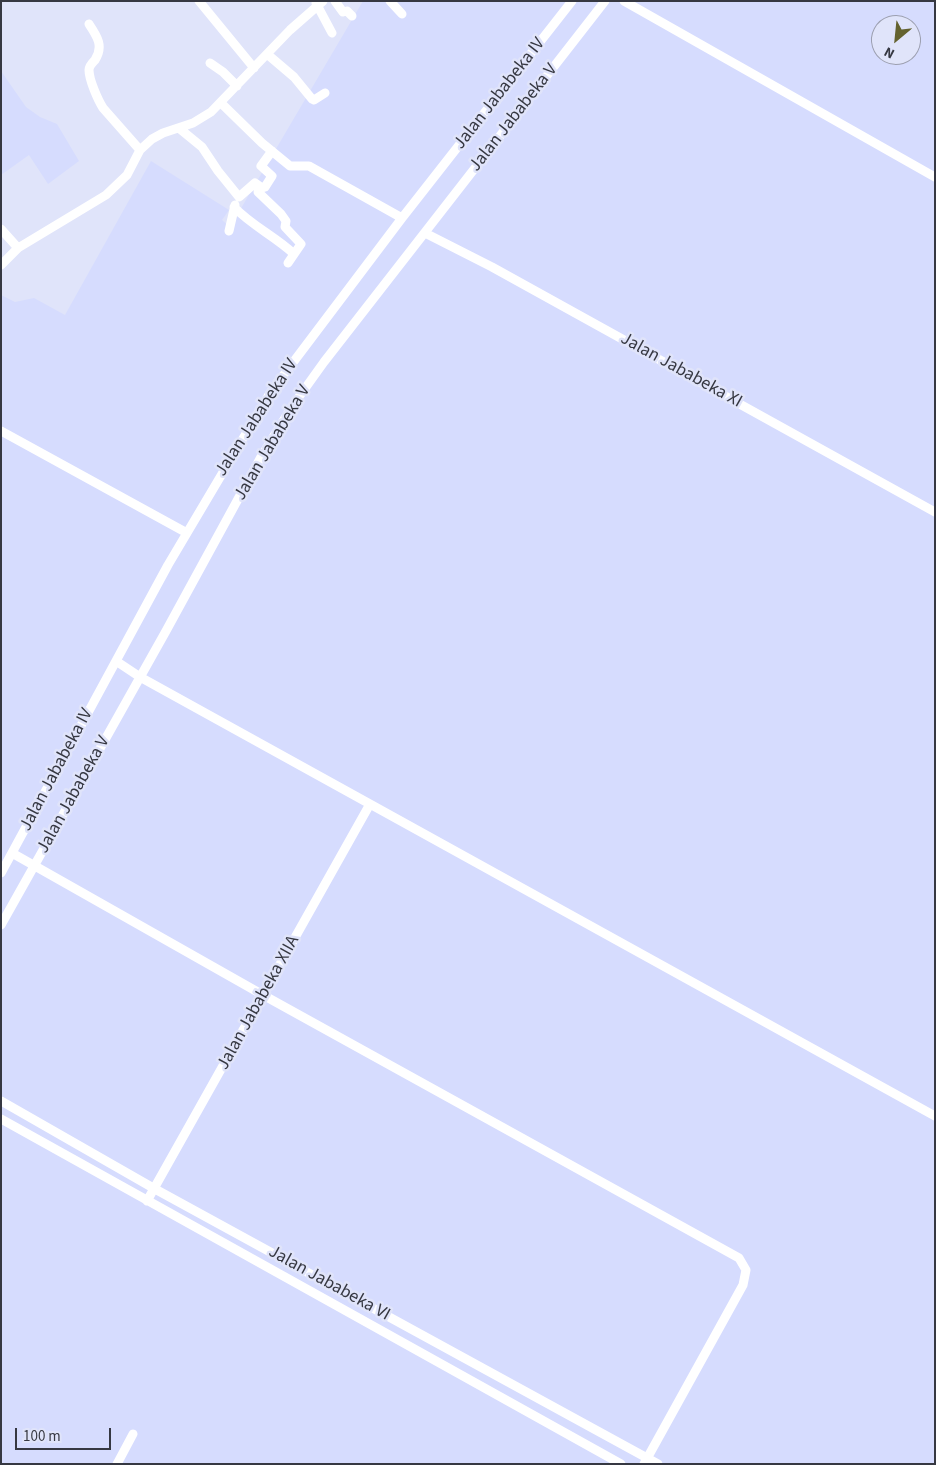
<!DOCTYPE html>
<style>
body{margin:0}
#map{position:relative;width:936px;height:1465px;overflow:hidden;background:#e0e4fa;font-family:"Source Sans 3",sans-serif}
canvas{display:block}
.frame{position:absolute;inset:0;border:2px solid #363842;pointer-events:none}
.north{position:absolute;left:871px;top:15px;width:50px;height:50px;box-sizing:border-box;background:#e0e4fa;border:1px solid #9c9fb0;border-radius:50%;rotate:208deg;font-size:14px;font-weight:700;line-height:20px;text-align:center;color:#363842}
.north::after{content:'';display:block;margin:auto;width:18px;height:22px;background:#64622f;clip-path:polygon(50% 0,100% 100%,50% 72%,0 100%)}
.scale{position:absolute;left:15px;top:1428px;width:96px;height:22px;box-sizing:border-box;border:2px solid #363842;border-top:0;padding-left:6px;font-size:15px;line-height:18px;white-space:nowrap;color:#363842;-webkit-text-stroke:4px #e0e4fa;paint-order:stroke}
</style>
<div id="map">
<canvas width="936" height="1465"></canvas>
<div class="frame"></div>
<div class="north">N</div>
<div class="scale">100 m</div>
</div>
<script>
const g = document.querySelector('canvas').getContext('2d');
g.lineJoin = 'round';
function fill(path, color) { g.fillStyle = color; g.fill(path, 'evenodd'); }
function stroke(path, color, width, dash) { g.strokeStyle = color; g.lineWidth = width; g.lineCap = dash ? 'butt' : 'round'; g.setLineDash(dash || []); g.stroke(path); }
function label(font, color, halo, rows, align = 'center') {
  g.font = font + ' "Source Sans 3",sans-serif'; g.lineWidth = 5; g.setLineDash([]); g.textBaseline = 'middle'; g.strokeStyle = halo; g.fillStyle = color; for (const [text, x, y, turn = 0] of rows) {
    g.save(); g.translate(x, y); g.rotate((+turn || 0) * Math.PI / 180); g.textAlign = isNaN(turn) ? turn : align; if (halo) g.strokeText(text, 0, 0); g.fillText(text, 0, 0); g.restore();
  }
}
const built = new Path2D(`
 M363,1H935V1464H1V295L15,302L34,298L65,315L151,161L229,210L222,220L230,227ZM881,25H911V55H881Z
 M1,71L26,107L40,117L57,124L79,161L48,184L29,155L1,175Z`);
const minor = new Path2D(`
 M199,1L254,68
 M335,1L343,12L347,11L352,16
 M390,1L402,14
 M624,1L935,177
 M316,3L332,33
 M89,24C97,36 104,46 95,60C92,63 89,66 89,70C89,80 98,100 103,108L140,150
 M267,54L294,77L312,99L314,100L325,93
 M210,63L223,72L237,86
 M221,103L262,143L290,166H309L402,218
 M180,129L202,147L218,171L239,197L255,183L262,188L265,187L272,176L261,166L272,151
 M262,188L258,192L281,214L286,221L285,227L301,244L288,263
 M234,207C252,226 275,236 294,254
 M1,229L18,248
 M229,231L235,205
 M425,233L492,267L935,512
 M1,265L18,248L106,195L127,175L140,150L152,139L163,133L193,123L211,112L290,30L323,1
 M1,431L187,533
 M116,661L140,677L935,1116
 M12,853L263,995L739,1258L746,1270L743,1285L644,1464
 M1,873L168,565L270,393L402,218L572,1
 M1,925L166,631L261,457L291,408L324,362L605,1
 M1,1101L155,1189L658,1464
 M1,1119L621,1464
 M147,1201L370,804
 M117,1464L133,1434`);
const streetNames = [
 ["Jalan Jababeka IV",500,94,-52],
 ["Jalan Jababeka V",514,118,-52],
 ["Jalan Jababeka XI",681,371,29],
 ["Jalan Jababeka IV",257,418,-57],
 ["Jalan Jababeka V",273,443,-59],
 ["Jalan Jababeka IV",57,770,-62],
 ["Jalan Jababeka V",74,795,-61],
 ["Jalan Jababeka XIIA",259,1003,-61],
 ["Jalan Jababeka VI",329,1284,29]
];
fill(built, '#d6dcfe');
stroke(minor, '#fff', 9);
label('18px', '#363842', '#e0e4fa', streetNames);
</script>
